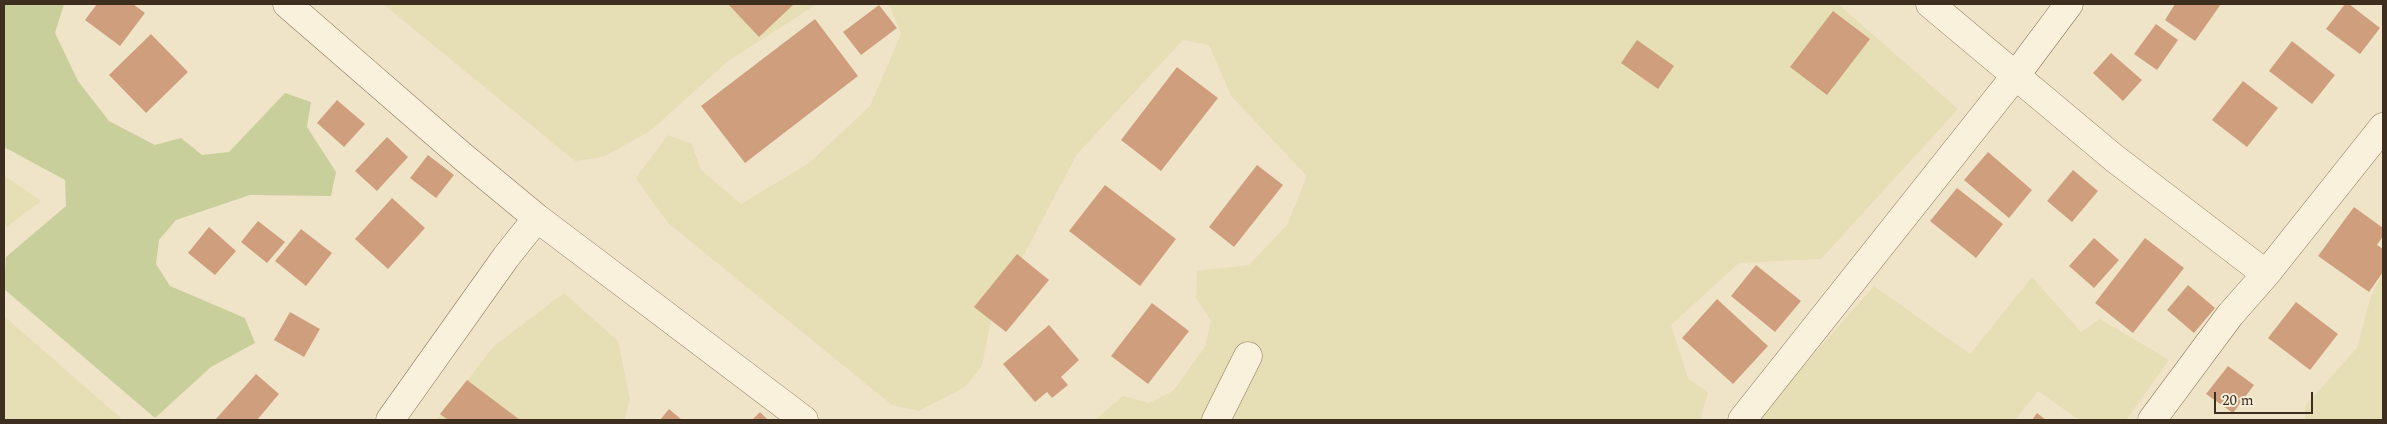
<!DOCTYPE html>
<style>
body{margin:0}
#map{position:relative;width:2387px;height:424px;overflow:hidden;background:#f0e4c8;font-family:Spectral,serif}
canvas{display:block}
.frame{position:absolute;inset:0;border:5px solid #3d2e20;pointer-events:none}
.scale{position:absolute;left:2214px;top:392px;width:99px;height:22px;box-sizing:border-box;border:2px solid #3d2e20;border-top:0;padding-left:6px;font-size:15px;line-height:18px;white-space:nowrap;color:#3d2e20;-webkit-text-stroke:4px #f7eed8;paint-order:stroke}
</style>
<div id="map">
<canvas width="2387" height="424"></canvas>
<div class="frame"></div>
<div class="scale">20 m</div>
</div>
<script>
const g = document.querySelector('canvas').getContext('2d');
g.lineJoin = 'round';
function fill(path, color) { g.fillStyle = color; g.fill(path, 'evenodd'); }
function stroke(path, color, width, dash) { g.strokeStyle = color; g.lineWidth = width; g.lineCap = dash ? 'butt' : 'round'; g.setLineDash(dash || []); g.stroke(path); }
const farmland = new Path2D(`
 M383,4H817L727,62L650,131L603,157L575,161Z
 M889,4H1838L1958,109L1821,259L1739,263L1671,325L1688,378L1708,393L1700,420H1095L1123,396L1149,403L1173,391L1205,347L1211,321L1196,298L1197,271L1249,265L1287,225L1307,176L1231,96L1209,45L1183,40L1077,154L992,315L982,366L965,387L919,411L892,405L668,223L636,178L668,135L692,144L701,170L741,204L809,163L870,106L901,34Z
 M4,175L41,201L4,229Z
 M2383,273V420H2305V406L2357,348L2371,296Z
 M2032,277L2081,332L2100,319L2169,360L2126,420H2079L2038,391L2015,420H1756L1874,286L1970,354Z
 M564,293L618,341L630,400L624,420H436L494,346Z
 M4,316L123,420H4Z`);
const green = new Path2D(`
 M4,4H64L55,33L78,81L109,121L155,145L181,138L202,155L229,152L285,93L311,102L307,127L336,172L331,196L250,195L176,220L159,240L156,264L170,286L245,318L255,343L211,367L155,418L4,289L6,257L66,206L65,180L4,147Z`);
const building = new Path2D(`
 M97,4H133L145,13L120,46L85,20Z
 M728,4H794L759,37Z
 M2175,4H2221L2195,41L2165,20Z
 M2345,4H2349L2380,28L2360,54L2326,29Z
 M879,5L897,28L861,55L843,32Z
 M1833,11L1870,39L1827,95L1790,67Z
 M815,19L858,76L745,163L701,106Z
 M2156,24L2178,40L2157,70L2134,54Z
 M151,34L188,72L146,113L109,75Z
 M1637,40L1674,66L1658,89L1621,63Z
 M2292,41L2335,75L2312,104L2269,71Z
 M2111,53L2142,80L2123,101L2093,73Z
 M1177,67L1218,98L1161,171L1121,140Z
 M2243,81L2278,108L2247,147L2212,120Z
 M337,100L365,124L344,147L317,123Z
 M387,137L408,157L377,191L355,171Z
 M1988,152L2032,190L2009,218L1964,180Z
 M428,155L454,175L436,198L410,178Z
 M1257,165L1283,185L1234,247L1209,227Z
 M2073,170L2098,191L2072,222L2047,201Z
 M1105,185L1176,239L1140,286L1069,231Z
 M1957,188L2003,224L1976,258L1930,221Z
 M392,198L425,228L388,269L355,239Z
 M2354,207L2383,228V236L2377,245L2383,249V272L2369,292L2318,256Z
 M258,221L285,242L267,263L241,242Z
 M209,227L236,251L215,275L188,253Z
 M301,229L332,253L306,286L275,261Z
 M2094,238L2119,260L2094,288L2069,266Z
 M2145,238L2184,268L2133,333L2095,303Z
 M1017,254L1049,280L1006,332L974,307Z
 M1756,265L1801,301L1775,332L1731,296Z
 M2188,285L2215,308L2194,333L2167,310Z
 M1717,299L1768,346L1733,384L1682,338Z
 M2296,302L2338,334L2310,370L2268,338Z
 M1152,303L1189,331L1148,384L1111,356Z
 M290,312L320,329L304,357L274,340Z
 M1049,325L1079,360L1061,377L1068,385L1052,398L1047,392L1035,402L1003,364Z
 M2228,366L2254,385L2233,413L2206,394Z
 M256,374L279,394L257,420H215Z
 M467,380L520,420H448L440,414Z
 M669,409L682,420H660Z
 M760,412L768,420H752Z
 M2037,413L2046,420H2032Z`);
const street = new Path2D(`
 M287,4L462,156L537,218L804,420
 M1930,4L2114,158L2266,274L2383,127
 M390,420L506,257L537,218
 M1216,420L1248,356
 M1742,420L2016,75L2069,4
 M2152,420L2230,315L2266,274`);
fill(farmland, '#e6deb5');
fill(green, '#c9cf9b');
fill(building, '#cf9f7d');
stroke(street, '#8d765c', 29);
stroke(street, '#faf1dc', 28);
</script>
